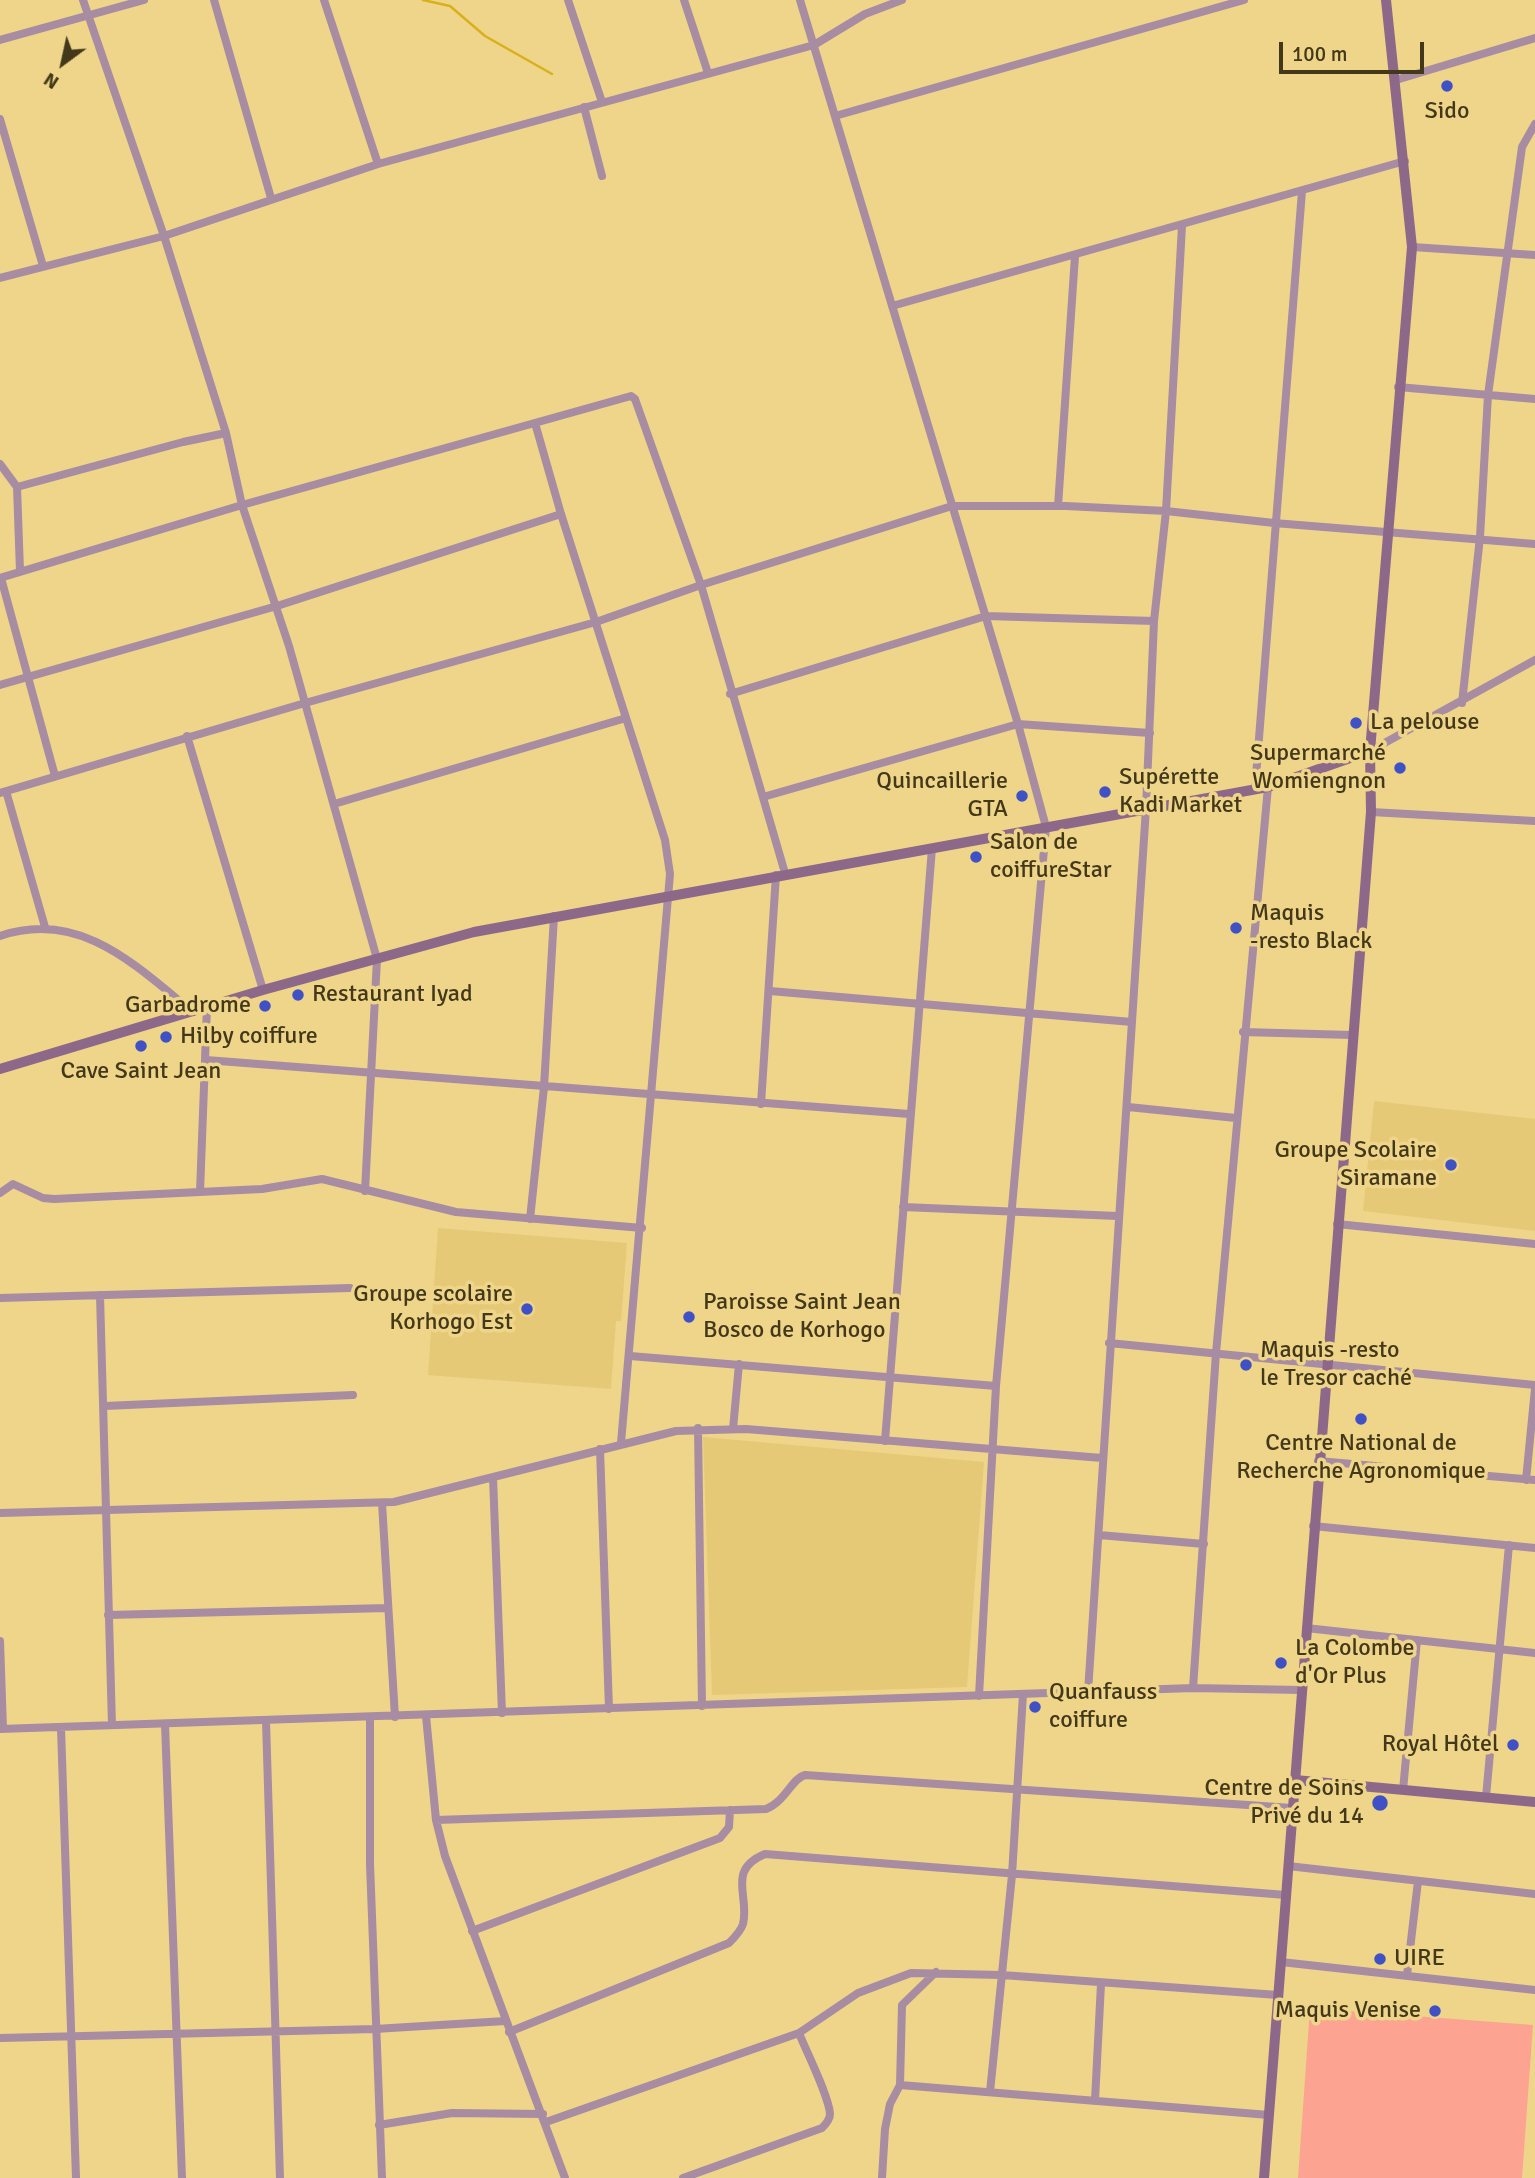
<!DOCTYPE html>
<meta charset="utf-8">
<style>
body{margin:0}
#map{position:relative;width:1535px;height:2178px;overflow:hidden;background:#eed58a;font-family:Signika,sans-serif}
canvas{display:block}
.north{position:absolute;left:28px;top:28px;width:70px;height:70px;-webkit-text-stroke:5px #eed58a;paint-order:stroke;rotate:213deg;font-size:19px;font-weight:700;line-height:28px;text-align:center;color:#43391a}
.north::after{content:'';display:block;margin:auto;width:24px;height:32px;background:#43391a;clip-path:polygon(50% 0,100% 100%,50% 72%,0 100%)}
.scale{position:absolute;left:1279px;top:42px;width:145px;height:32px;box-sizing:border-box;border:4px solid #43391a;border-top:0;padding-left:9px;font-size:21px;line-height:24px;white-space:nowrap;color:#43391a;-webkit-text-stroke:5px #eed58a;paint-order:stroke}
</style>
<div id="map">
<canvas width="1535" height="2178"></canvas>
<div class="north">N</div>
<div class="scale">100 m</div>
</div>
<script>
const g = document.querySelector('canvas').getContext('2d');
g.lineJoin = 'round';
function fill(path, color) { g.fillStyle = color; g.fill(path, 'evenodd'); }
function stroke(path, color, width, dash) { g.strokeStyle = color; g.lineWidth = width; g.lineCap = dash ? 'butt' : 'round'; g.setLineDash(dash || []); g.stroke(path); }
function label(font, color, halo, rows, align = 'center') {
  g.font = font + ' Signika,sans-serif'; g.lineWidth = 7; g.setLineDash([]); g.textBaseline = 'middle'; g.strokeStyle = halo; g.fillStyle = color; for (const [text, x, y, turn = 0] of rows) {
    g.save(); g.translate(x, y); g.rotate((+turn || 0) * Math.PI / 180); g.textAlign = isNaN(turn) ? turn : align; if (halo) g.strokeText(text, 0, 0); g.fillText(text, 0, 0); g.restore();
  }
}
const built = new Path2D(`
 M1374,1101L1535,1119V1231L1363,1211Z
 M438,1228L627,1243L621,1321H616L611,1389L428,1375Z
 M703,1437L984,1462L967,1687L712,1695Z`);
const green = new Path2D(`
 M1310,2008L1533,2025L1522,2178H1298Z`);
const stream = new Path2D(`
 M423,0L450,6L485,36L552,74`);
const street = new Path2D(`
 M83,0L164,236L226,433L242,505L289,646L377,959L365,1191
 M214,0L271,198
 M324,0L378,164
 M568,0L602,102
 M684,0L708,73
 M800,0L1018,724L1046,827L996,1386L979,1696
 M0,40L144,0
 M1396,80L1535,38
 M584,107L602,176
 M835,116L1244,0
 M0,119L43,266
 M1412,247L1535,255
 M0,278L164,236L378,164L814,45L865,14L902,0
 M892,306L1405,161
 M1398,387L1535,399
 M535,423L561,514L665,840L670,874L621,1443
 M0,464L17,487L20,571
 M17,487L183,442L226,433
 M1058,506L1075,256
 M0,578L242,505L631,396L635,399L701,585L785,873
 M1,578L55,776
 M0,685L277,606L561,514
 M730,694L986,616L1154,621
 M1462,703L1480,537L1488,395L1522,147L1535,124
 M187,736L263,990
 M1370,751L1535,660
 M1255,789L1302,191
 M6,791L45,927
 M0,793L305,703L596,622L701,585L952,506H1066L1166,511L1274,523L1535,544
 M763,797L1018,724L1150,733
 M334,804L626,718
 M1371,812L1535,821
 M0,936C80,909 135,965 193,1012
 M770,991L1132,1022
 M1243,1032L1352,1035
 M206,1060L909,1114
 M761,1104L776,875
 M1128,1107L1236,1118
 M200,1192L207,1007
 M0,1193L13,1184L43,1198L54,1199L262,1189L322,1179L456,1212L642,1228
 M903,1207L1117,1216
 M530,1219L544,1087L554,916
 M1337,1224L1535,1244
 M100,1295L112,1725
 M0,1298L350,1288
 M1109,1343L1535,1385
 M630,1356L996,1386
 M105,1406L353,1395
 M698,1428L702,1706
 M733,1429L739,1364
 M885,1441L932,848
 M600,1449L609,1709
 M1318,1461L1535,1480
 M493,1477L502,1713
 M1526,1480L1535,1389
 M382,1503L395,1717
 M0,1513L394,1502L676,1431L746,1429L1102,1458
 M1313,1526L1535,1548
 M1099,1535L1204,1544
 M108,1615L387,1608
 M1306,1628L1535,1653
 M0,1641L3,1729
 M1193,1688L1216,1353L1268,787
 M1088,1692L1146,808L1154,621L1166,511L1182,226
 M426,1716L436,1820L445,1856L565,2178
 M370,1718V1864L382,2178
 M266,1721L280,2178
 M165,1724L182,2178
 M61,1728L76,2178
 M0,1729L1193,1688L1301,1690
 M1403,1790L1417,1640
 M1486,1797L1509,1545
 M436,1820L766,1809C786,1801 792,1778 805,1775L1292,1808
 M1288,1866L1535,1894
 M472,1931L720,1838L729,1827L730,1810
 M1281,1962L1535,1990
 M1407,1975L1418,1881
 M509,2032L729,1943C734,1938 741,1931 743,1924C750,1896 726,1870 765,1854L1286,1895
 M0,2038L375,2029L505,2021
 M900,2085L1269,2115
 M990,2092L1012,1875L1023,1694
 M1095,2100L1101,1984
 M546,2122L799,2033L858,1993L911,1973L1002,1975L1278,1995
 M379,2125L452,2113L543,2114
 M683,2178L822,2128C826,2124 830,2119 830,2114C829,2096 806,2051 799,2033
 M882,2178L885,2129L890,2104L900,2085L902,2005L936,1972`);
const secondary = new Path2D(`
 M0,1069L263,990L474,932L1268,787L1370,751
 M1295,1780L1535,1802
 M1264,2178L1371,812L1370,751L1412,247L1386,0`);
const markers = [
 [1447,86,7,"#4051c5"],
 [1356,723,7,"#4051c5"],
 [1400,768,7,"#4051c5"],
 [1105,792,7,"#4051c5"],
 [1022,796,7,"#4051c5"],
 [976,857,7,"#4051c5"],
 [1236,928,7,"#4051c5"],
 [298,995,7,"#4051c5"],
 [265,1006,7,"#4051c5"],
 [166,1037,7,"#4051c5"],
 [141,1046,7,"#4051c5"],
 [1451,1165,7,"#4051c5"],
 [527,1309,7,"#4051c5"],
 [689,1317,7,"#4051c5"],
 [1246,1365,7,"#4051c5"],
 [1361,1419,7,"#4051c5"],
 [1281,1663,7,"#4051c5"],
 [1035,1707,7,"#4051c5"],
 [1513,1745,7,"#4051c5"],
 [1380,1803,9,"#4051c5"],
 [1380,1959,7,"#4051c5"],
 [1435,2011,7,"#4051c5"]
];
const poiNames = [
 ["Sido",1447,112,"center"],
 ["La pelouse",1370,723],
 ["Supermarché",1386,754,"right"],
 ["Womiengnon",1386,782,"right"],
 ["Supérette",1119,778],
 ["Kadi Market",1119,806],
 ["Quincaillerie",1008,782,"right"],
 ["GTA",1008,810,"right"],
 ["Salon de",990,843],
 ["coiffureStar",990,871],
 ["Maquis",1250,914],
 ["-resto Black",1250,942],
 ["Restaurant Iyad",312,995],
 ["Garbadrome",251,1006,"right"],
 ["Hilby coiffure",180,1037],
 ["Cave Saint Jean",141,1072,"center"],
 ["Groupe Scolaire",1437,1151,"right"],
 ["Siramane",1437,1179,"right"],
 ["Groupe scolaire",513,1295,"right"],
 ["Korhogo Est",513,1323,"right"],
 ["Paroisse Saint Jean",703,1303],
 ["Bosco de Korhogo",703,1331],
 ["Maquis -resto",1260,1351],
 ["le Tresor caché",1260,1379],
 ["Centre National de",1361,1444,"center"],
 ["Recherche Agronomique",1361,1472,"center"],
 ["La Colombe",1295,1649],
 ["d'Or Plus",1295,1677],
 ["Quanfauss",1049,1693],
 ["coiffure",1049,1721],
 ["Royal Hôtel",1499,1745,"right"],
 ["Centre de Soins",1364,1789,"right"],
 ["Privé du 14",1364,1817,"right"],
 ["UIRE",1394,1959],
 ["Maquis Venise",1421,2011,"right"]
];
fill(built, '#e5c976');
fill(green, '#fca392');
stroke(stream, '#d8b11a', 2.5);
stroke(street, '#a78ca2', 8);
stroke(secondary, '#8e6889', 10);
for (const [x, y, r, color] of markers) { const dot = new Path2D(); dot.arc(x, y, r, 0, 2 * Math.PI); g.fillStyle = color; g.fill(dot); stroke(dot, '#eed58a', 2.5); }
label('24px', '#43391a', '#eed58a', poiNames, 'left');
</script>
